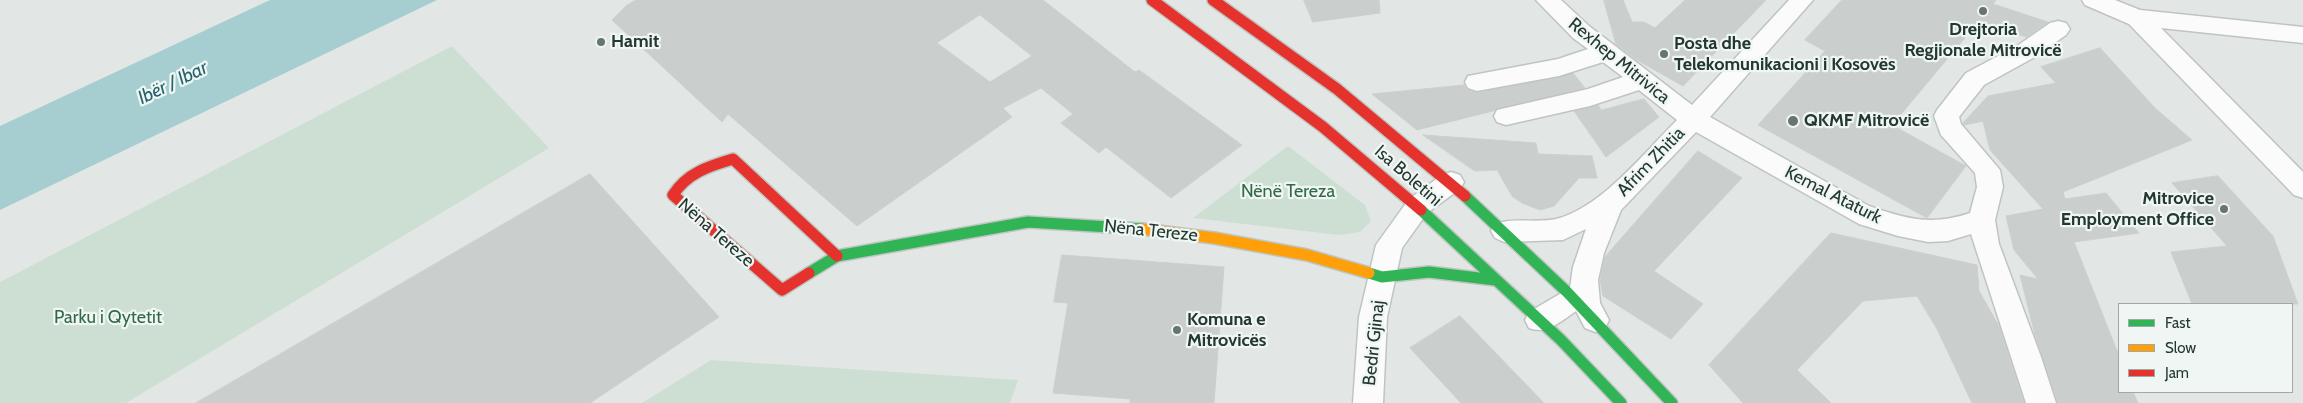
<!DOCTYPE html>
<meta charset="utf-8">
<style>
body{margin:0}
#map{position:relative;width:2303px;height:403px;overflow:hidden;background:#e2e7e5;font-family:Cabin,sans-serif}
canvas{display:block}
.legend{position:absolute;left:2118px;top:303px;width:175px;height:90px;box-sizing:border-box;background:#f0f6f3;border:1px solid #9eaaa5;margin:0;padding:6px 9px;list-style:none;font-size:15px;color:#233831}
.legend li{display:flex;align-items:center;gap:10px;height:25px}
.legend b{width:25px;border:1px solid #9eaaa5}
</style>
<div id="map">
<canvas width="2303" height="403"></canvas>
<ul class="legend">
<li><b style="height:6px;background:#30b455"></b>Fast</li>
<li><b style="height:6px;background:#ff9f0a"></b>Slow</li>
<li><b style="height:6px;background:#e5322d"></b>Jam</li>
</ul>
</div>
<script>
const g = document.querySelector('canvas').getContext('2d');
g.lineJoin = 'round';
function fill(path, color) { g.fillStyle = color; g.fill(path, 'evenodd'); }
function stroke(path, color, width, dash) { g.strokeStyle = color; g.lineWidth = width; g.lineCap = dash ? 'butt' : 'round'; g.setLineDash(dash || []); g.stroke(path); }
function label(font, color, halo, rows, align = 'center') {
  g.font = font + ' Cabin,sans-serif'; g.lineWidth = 4.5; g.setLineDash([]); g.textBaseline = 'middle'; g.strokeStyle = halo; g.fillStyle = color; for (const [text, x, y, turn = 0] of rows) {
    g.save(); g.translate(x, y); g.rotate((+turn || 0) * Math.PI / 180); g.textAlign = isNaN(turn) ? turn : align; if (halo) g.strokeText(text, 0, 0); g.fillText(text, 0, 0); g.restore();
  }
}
const green = new Path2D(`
 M452,46L549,148L126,403H0V282Z
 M1288,146L1365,205L1371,221L1360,232L1339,235L1193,218Z
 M711,360L1018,380L1010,403H642Z`);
const water = new Path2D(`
 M270,0H437L0,210V126Z`);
const building = new Path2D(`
 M636,0H1043L1135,72L1139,70L1242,145L1171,198L1106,147L1099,153L1061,123L1073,114L1041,88L1003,108L1012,117L857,226L728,114L722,122L612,20L626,6ZM980,15L1032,56L990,82L937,43Z
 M1304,0H1379L1380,13L1313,22Z
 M1604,0H1623L1632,22H1644L1655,28L1685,0H1766L1683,86L1637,60L1616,44Z
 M1842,0H1996L1993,4L2048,22L2026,37L1979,21L1892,125L1966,166L1927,218L1758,125L1825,51L1805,40Z
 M2100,48L2155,108L2192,140L2063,192L2065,199L2106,193L2139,233L2074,242L2119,356V392H2133L2138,403H2058L2035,335L2020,275L2038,279L2014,250L2006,216L2043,209L1990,150L1983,121L1964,125L1963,123L1988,96L2056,83L2041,67Z
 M1573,73L1585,88L1417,130L1372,94L1464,85L1467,90L1477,93Z
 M1644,99L1659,117L1606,157L1574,111L1598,105L1601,110Z
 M1423,135L1536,143L1538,154L1592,156L1597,178H1579L1554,206L1540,210L1522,203L1512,196L1497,170L1475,171Z
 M1698,151L1742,178L1654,271L1703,304L1671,339L1603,296L1600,280L1605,257Z
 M590,174L719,317L590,403H196Z
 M2218,176L2273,236L2298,304H2192L2171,252L2227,246L2172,183Z
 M1831,233L1977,265L1979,291L1999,326L2024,403H1972L1937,329L1917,296L1863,301L1797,370L1831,403H1743L1709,365Z
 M1062,255L1224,267L1214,403H1130V399L1053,393L1068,303L1054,302Z
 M1460,316L1544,403H1461L1410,348Z`);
const street = new Path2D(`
 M1536,0H1561L1589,26L1692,105L1789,0H1813L1710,117L1869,206C1906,219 1932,226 1970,213L1977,187L1975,173L1941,135L1934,116L1937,110L1966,73L2017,46L2050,23L2058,21L2066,23L2070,29L2066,35L2033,58L1984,85L1959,117L1961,124L2000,170L2003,187L1995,220L1999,244L2041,357L2056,403H2026L1971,234L1948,241L1928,242L1898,236L1859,224L1696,132L1621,210L1604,253L1598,280L1600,303L1609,320L1605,328L1595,332L1585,328L1576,311C1561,321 1547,335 1529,328L1525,320L1529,312L1570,288L1573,267L1586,229L1563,240L1504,242L1495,238L1491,231L1495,224C1515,217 1539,224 1560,218C1603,205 1645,152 1677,120L1639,90L1590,106L1506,125L1497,122L1494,116L1497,110L1588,89L1623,77L1603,62L1559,76L1477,91L1468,88L1465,82L1468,76L1558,59L1588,49L1573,38Z
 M2082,0H2115L2140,10L2303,27V43L2161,28L2303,172V198L2294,195L2129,24L2085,5Z
 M1451,172L1460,175L1464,182L1460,189L1427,213L1402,248L1387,317L1383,403H1353L1359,317L1376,245L1409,199L1442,175Z`);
const fast = new Path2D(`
 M1465,196L1567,292L1672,403
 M1421,210L1561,340L1621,403
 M809,273L837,256L1028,222L1142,229
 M1369,273L1382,277L1429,272L1495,280`);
const slow = new Path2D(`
 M1142,229L1214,238L1307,255L1369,273`);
const jam = new Path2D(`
 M1152,0L1323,127L1421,210
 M1213,0L1337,89L1465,196
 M809,273L782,290L673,195C687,173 709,166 733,159L837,256`);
const markers = [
 [1983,11,5,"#667570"],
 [601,42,5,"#667570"],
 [1664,54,5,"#667570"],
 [1793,121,6,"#667570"],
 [2224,209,5,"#667570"],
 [1177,330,5,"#667570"]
];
const poiNames = [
 ["Drejtoria",1983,30,"center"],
 ["Regjionale Mitrovicë",1983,51,"center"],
 ["Hamit",611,42],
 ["Posta dhe",1674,44],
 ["Telekomunikacioni i Kosovës",1674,65],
 ["QKMF Mitrovicë",1804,121],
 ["Mitrovice",2214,199,"right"],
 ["Employment Office",2214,220,"right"],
 ["Komuna e",1187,320],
 ["Mitrovicës",1187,341]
];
const streetNames = [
 ["Rexhep Mitrivica",1619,61,39],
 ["Afrim Zhitia",1651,162,-46],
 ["Isa Boletini",1408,176,41],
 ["Kemal Ataturk",1833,195,27],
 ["Nëna Tereze",1151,231,6],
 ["Nëna Tereze",716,233,41],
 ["Bedri Gjinaj",1374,343,-84]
];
const parkNames = [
 ["Nënë Tereza",1288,192],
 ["Parku i Qytetit",108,318]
];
const waterNames = [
 ["Ibër / Ibar",173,83,-26]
];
fill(green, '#cddfd2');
fill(water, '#a6ced1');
fill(building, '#cacecc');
stroke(building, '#cbd0ce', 1);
stroke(street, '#bfc4c2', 3);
stroke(fast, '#bfc5c2', 14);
stroke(slow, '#bfc5c2', 14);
stroke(jam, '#bfc5c2', 14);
fill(street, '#fbfbfb');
stroke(fast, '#30b455', 11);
stroke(slow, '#ff9f0a', 11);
stroke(jam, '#e5322d', 11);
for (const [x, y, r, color] of markers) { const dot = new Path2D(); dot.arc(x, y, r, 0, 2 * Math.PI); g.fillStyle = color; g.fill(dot); stroke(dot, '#f0f6f3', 2); }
label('bold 18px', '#233831', '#f0f6f3', poiNames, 'left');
label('18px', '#233831', '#f0f6f3', streetNames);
label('18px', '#316a45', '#f0f6f3', parkNames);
label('italic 19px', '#24646d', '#f0f6f3', waterNames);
</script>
